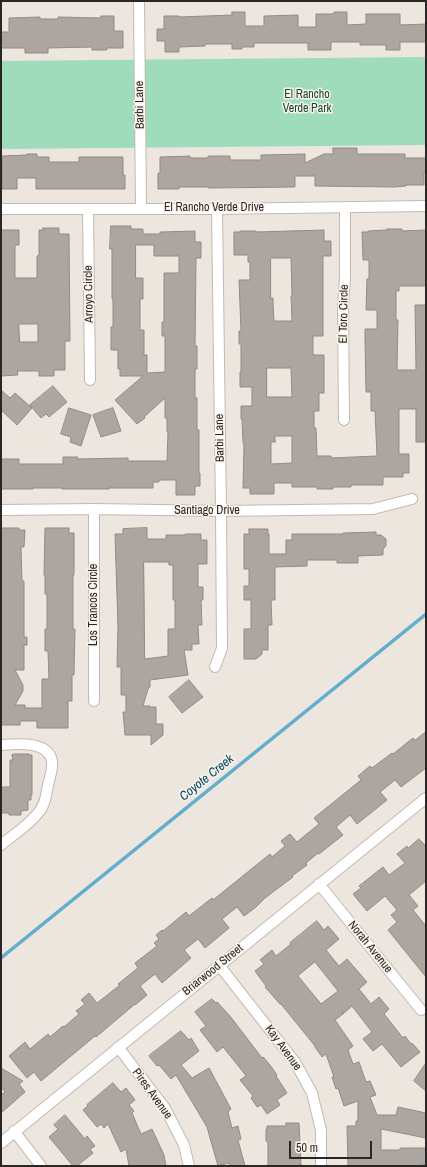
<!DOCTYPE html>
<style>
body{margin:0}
#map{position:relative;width:427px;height:1167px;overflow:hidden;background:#ede6df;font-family:"Archivo Narrow",sans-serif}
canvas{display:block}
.frame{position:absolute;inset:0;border:2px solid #292624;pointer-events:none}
.scale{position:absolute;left:289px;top:1141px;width:83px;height:18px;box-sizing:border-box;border:2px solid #292624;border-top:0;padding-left:5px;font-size:12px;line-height:14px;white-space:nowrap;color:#292624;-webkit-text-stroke:3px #faf3ec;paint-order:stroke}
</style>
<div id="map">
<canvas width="427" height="1167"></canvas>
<div class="frame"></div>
<div class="scale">50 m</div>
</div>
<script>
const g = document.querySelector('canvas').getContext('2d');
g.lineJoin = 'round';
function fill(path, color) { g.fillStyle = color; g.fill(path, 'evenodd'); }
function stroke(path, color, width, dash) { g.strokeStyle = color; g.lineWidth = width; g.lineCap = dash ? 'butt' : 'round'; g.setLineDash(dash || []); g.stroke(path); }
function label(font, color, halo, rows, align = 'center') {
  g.font = font + ' "Archivo Narrow",sans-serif'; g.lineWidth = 3; g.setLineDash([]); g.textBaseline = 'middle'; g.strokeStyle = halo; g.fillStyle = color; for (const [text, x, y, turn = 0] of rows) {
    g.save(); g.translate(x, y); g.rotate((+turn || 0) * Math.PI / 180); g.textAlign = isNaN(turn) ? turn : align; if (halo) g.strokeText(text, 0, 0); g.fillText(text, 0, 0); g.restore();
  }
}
const green = new Path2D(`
 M426,57V145L1,149V61Z`);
const stream = new Path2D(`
 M1,958L426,614`);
const building = new Path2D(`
 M232,12H245V26H264V16L298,15V27H316V14H334V12H347V25L366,24V14H400V25L426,24V42H400V50H386V45H360V42H331V50H308V43H254V47H242V49H232V44H205V46L179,47V52H165V41H157V29H164V16H179V17L232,15Z
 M101,16H114V31H123V48H107V50H92V47L48,48V53H25V48H1V32H9V18L40,17V19H58V17L101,18Z
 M333,148H357V154H405V158H426V173H424V185H406V186L393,187L315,186V176H295V187L208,188V187H179V189H158V173H160V157L190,156V158H208V156H230V160H261V155L305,154V163L324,154H333Z
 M27,154H37V157H49V162H79V157H123V175H125V189H36V178H17V189H2V156L27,155Z
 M111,226H131V229H143V234H160V232L195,231V242H201V258H196L195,346H197V369H195V398H197V430H199V473H200V486H195V495H176V480H159V482H153V488H109V489H62V488H33V489H1V459H19V464H63V457H78L77,459L128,458V461H167L168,432H167V418H165V398L144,417L145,418L137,424L115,400L143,376H120V369H118V350H111V327H113V299H112V249H110ZM136,245H154V256H179V273H164V322H162V336H165V372L147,373V355H144V330H140V299H143V278H136Z
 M43,228H59V234H69L70,341H65V370H54V376H39V371H17L18,375L1,376V230H19V245H15V278H37V256L39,255V230H43ZM19,324H38V342H20Z
 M387,229H402V231L426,230V286H399V291H396V320H398L397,370H416L415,305H426V442H416V409H399V454H409V473H403V477H383V485H351V487H333V489H317V487H292V483H274V494H250V488H243L244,445L243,442L242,419H241V406H252V387H240V372H241V344H239V331H241L239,280H250V262H248V255H234V232H240V231H256V232L324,230V241H331V256H323V336H313V355H324V393H319V411H314V428H316L317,456H331V458L377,456L375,411H371V392H366L365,338V329H377V310H366L367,279H369V260H363L362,232H368V231L387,230ZM271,258H291L292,296H291L292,321H274L273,303V298H271ZM267,368H291L292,397H267ZM275,436H292V463L271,464V442H275Z
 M53,386L67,402L49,417L46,414L41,418L30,405Z
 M1,390L10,398L15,393L32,408L17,425L1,410Z
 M69,408L91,415L81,446L70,442L71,437L61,434Z
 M113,408L121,431L101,437L93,415Z
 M1,528H19V530H25L24,547H21L22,581H24V637H27V645H24V670H15L23,685V691L15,705H25V708H42V679H49L48,651H45V629H47V594H45V575H44L45,528H69V533H74V575H73V629H75L74,675H72V701H68V728H37V721H20V725H1Z
 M147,528V539H166V535H185V534H201V540H207V564H198V587H203V600H201L202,625H198L199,644H192V650H184L188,675L150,680V687L148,689L143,706H150V707H156V724H163V735L151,745V735H125L123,712H126V695H121V667H117L118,627L115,534H123V529ZM144,562H169V565H173V600H175V629H168V656L145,659Z
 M249,529H268V534H269V554H286V540H292V534H343V533L376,532V535H381L386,539V546L383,549V555L358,556V563H337V560H307V566L275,567V600H271L272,625H268V650H262V654L256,659H244V629H251V600H244V586H249V569H244V534H249Z
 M189,680L203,697L182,713L169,697Z
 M426,732V768L401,787L395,780L380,792L387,800L357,824L350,815L336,827L343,835L319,854L318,853L306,863L307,865L292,876L293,877L265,898L256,907L244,916L237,907L222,919L229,928L205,948L198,939L184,950L191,958L162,983L155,974L140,986L147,995L135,1005V1004L96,1037L95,1036L41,1081L34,1072L27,1078L9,1056L25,1042L30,1049L48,1034L50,1037L63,1026L64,1027L79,1014L76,1011L85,1004L81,1000L89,993L97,1003L120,985L118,984L138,968L135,963L157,946L154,943L159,939L156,935L162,930L163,931L186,912L189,916L212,898L213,900L270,854L272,857L285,846L281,841L290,834L297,842L319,824L314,818L361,780L358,776L370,766L372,768L392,753L393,754L413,738L415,740Z
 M14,754H29V755H32V795H31V800H28V810L21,811V815H9V813H1V787H10V760H13L12,755Z
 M419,839L426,846V881L409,895L418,906L413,910L426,926V977L388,930L397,922L391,915L397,910L385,896L367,911L353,894L361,888L359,886L383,867L389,875L405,863L397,854L407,846L408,848Z
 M317,921L324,930L328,926L339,939L326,950L339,966L347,959L367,982L359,989L371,1004L379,997L389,1009L384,1014L392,1024L403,1038L405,1036L411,1044L412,1043L420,1052L401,1067L382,1044L373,1051L363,1039L372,1032L352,1006L343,1014L342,1011L343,1014L335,1020L353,1046L348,1050L353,1064L359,1062L366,1082L370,1081L376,1095L370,1097L377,1115H396L398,1107L426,1113V1138L381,1129V1150H400V1148H426V1165H421V1166H348L347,1126H356V1121H358V1101L344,1106L338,1088L336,1089L332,1077H334L326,1054L322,1057L315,1047V1046L281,1004H280L265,987L266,986L255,971L264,964L260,960L272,950L276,956L291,944L290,943ZM315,962L338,991L321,1004L298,976Z
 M212,999L216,1003L217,1002L230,1016L262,1058L263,1057L270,1065L277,1075L276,1076L287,1093L277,1100L280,1105L267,1114L261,1105L257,1107L251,1098L253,1096L240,1080L246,1076L244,1073L223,1047L217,1052L200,1030L206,1026L195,1012Z
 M181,1031L189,1040L191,1038L199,1051L181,1065L192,1078L209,1068L231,1109L228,1112L232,1128L238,1126L241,1139L238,1140L245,1166H230L229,1163L218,1166L207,1127L176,1075L171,1079L159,1065L157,1066L149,1056Z
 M426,1063V1091L414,1081Z
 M1,1068L23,1081L19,1084L25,1092L1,1113V1092L3,1094L5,1092L1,1087Z
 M113,1083L121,1092L126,1088L135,1100L129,1105L134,1111L132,1113L141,1134L152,1129L164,1155L166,1166H129L126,1149L121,1152L108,1124L104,1128L101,1124L97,1127L83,1110L88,1106L87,1105Z
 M65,1115L85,1139L87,1136L95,1146L90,1149L93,1153L77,1166H73L49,1137L58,1129L54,1125Z
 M286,1123H299L301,1165H299V1166H268V1143L267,1141H266V1129H267V1126H286Z`);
const minor = new Path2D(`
 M139,1L141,208
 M1,209H217L426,206
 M88,209L90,380
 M344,420L343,306L345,278V207
 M1,510L94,509L221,511L373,509L412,499
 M215,667L222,648L221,511L217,209
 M94,701V509
 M1,745C16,744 48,740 52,761C53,769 50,777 48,785C46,795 45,806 38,813C28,826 13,835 1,845
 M319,884L421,1010
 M219,965L295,1062L312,1093L321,1130V1166
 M118,1047L165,1108L184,1145L189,1166
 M14,1131L41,1166
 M1,1143L426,798`);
const parkNames = [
 ["El Rancho",307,95],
 ["Verde Park",307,109]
];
const streetNames = [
 ["Barbi Lane",140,105,-91],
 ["El Rancho Verde Drive",214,208],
 ["Arroyo Circle",89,294,-91],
 ["El Toro Circle",344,314,-89],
 ["Barbi Lane",220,438,-91],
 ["Santiago Drive",207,511],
 ["Los Trancos Circle",94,605,-90],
 ["Norah Avenue",370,947,51],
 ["Briarwood Street",213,970,-39],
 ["Kay Avenue",283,1048,54],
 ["Pires Avenue",152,1094,54]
];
const waterNames = [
 ["Coyote Creek",207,778,-39]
];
fill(green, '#9fdcbb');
stroke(stream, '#64aecd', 3.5);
fill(building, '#ada6a0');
stroke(building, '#918b85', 1);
stroke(minor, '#c1bab4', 12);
stroke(minor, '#fff', 10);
label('12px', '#134931', '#faf3ec', parkNames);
label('12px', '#292624', '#faf3ec', streetNames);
label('italic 13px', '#03475d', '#faf3ec', waterNames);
</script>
